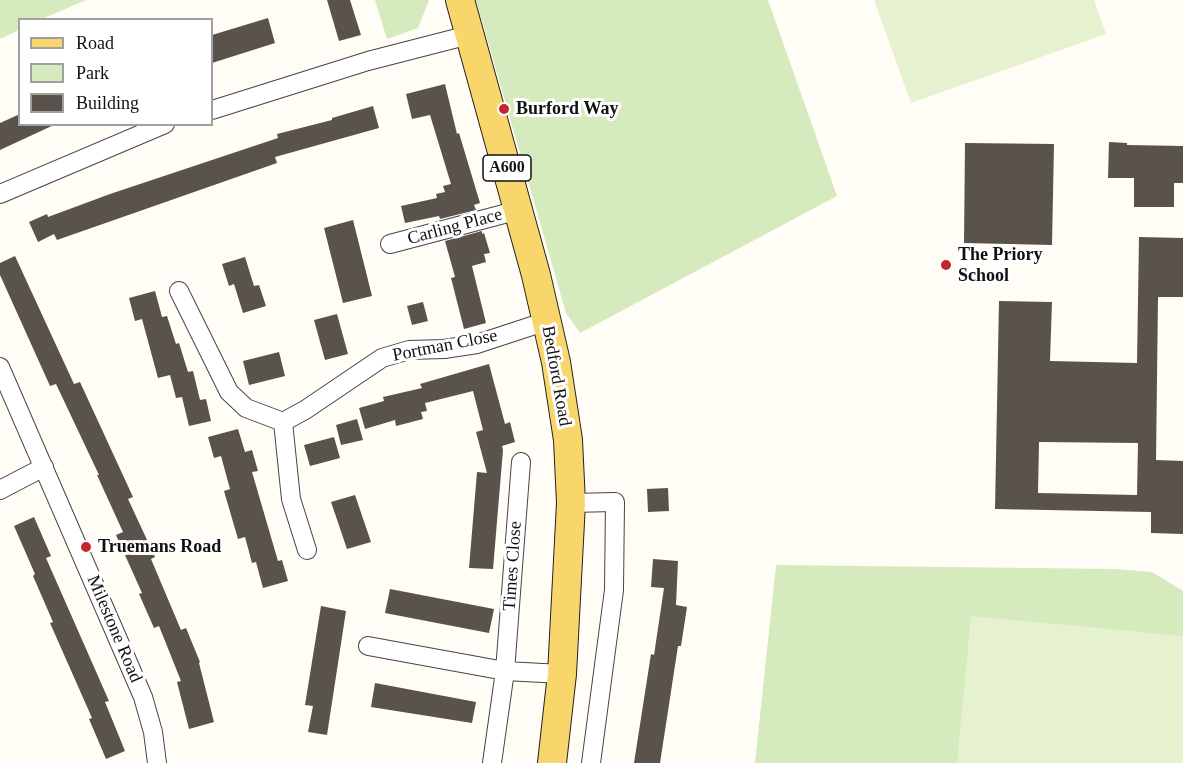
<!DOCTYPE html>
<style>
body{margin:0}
#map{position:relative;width:1183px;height:763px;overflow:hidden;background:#fffdf5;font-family:"Times New Roman",serif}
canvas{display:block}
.legend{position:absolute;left:18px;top:18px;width:195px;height:108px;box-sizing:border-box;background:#fff;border:2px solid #a0a0a0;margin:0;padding:8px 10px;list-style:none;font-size:18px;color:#111}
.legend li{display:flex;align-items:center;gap:12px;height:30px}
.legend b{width:30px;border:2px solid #a0a0a0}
</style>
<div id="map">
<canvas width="1183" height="763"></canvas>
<ul class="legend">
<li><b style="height:8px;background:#f9d66b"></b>Road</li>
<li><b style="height:16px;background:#d5ebbd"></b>Park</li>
<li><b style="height:16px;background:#5a524d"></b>Building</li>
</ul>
</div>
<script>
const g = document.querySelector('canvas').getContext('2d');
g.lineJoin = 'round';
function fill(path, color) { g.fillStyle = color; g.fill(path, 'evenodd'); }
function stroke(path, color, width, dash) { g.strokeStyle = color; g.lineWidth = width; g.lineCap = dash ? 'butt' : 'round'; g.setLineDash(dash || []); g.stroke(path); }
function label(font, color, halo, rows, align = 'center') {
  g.font = font + ' "Times New Roman",serif'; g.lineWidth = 6; g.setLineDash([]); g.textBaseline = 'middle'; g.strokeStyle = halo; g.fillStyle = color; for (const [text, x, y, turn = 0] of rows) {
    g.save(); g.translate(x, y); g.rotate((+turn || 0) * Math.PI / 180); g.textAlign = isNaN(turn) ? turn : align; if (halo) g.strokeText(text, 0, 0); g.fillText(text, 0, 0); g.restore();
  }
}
const green = new Path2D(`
 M0,0H86L42,19L20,20L19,30L0,39Z
 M375,0H429L418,28L387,39Z
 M476,0H768L837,196L580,333L566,313Z
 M776,565L1116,569L1152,572L1183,591V763H755Z`);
const pitch = new Path2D(`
 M874,0H1094L1106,34L911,103Z
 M971,616L1183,636V763H957Z`);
const building = new Path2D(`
 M327,0H350L361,35L339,41Z
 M268,18L275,43L212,63V35Z
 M445,84L457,134L459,133L480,203L474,205L476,210L440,219L439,216L405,223L401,206L437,198L436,194L445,192L443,186L451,184L430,115L412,119L406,94Z
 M373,106L379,128L275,157L277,163L57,240L54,234L38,242L29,222L47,214L48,217L110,194L278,138L277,134L332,120V118Z
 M20,114V124H56L0,150V123Z
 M1109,142L1127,143V145L1183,146V183H1174V207H1134V178H1108Z
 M965,143L1054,144L1052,245L964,243Z
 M353,220L372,296L343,303L324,228Z
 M482,231V234L484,233L490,253L484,254L486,262L472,266L486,323L464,329L451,278L455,277L445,241Z
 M1139,237L1183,238V297H1158L1156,460L1183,461V534L1151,533V512L995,509L999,301L1052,302L1050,361L1137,363ZM1039,442L1138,443L1137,495L1038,493Z
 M15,256L74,384L80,382L133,497L128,499L155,557L151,559L181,630L186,628L200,662L199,663L214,722L189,729L177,682L181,681L159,626L154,628L139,594L142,593L116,535L123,532L97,475H99L56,384L50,386L0,275V263Z
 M245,257L254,286L259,285L266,306L243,313L234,284L229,286L222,264Z
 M155,291L162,317L167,316L176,344L179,343L188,372L193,371L200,400L206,399L211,421L189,426L182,397L176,398L170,375L158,378L142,319L135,321L129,298Z
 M423,302L428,321L412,325L407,306Z
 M337,314L348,354L325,360L314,320Z
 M279,352L285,376L249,385L243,361Z
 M489,364L505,424L510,422L515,442L502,446L503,450L493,569L469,568L477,472L487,473L476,432L483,430L473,391L425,403L427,411L421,412L423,419L396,426L395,420L365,429L359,408L384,401L383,397L422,388L420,384Z
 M357,419L363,440L341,445L336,425Z
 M238,429L245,452L252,450L258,471L252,472L278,561L282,560L288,581L263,588L256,562L252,563L245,537L238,539L224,491L230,489L221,456L214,458L208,437Z
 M334,437L340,458L310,466L304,445Z
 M668,488L669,511L648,512L647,489Z
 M355,495L371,542L347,549L331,502Z
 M34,517L51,556L46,558L109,701L105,702L125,751L106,759L89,719L92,718L50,623L53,622L33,576L35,574L14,526Z
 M653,559L678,561L676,605L687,607L681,646H678L660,763H634L651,654L654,655L664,588L651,587Z
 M390,589L494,609L489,633L385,613Z
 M321,606L346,611L327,735L308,732L313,706L305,705Z
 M375,683L476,702L472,723L371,707Z`);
const street = new Path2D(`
 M212,110L368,61L469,35
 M0,194L165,124
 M390,244L519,210
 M179,291L229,392L246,408L283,422L305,410L382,358L409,350L444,349L477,344L547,321
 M0,367L143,697L153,732L157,763
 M283,422L291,499L307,550
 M0,490L44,467
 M571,503L615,502L614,590L591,763
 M368,646L505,671L562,674
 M492,763L505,671L521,462`);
const primary = new Path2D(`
 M460,0L536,275L556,362L568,440L571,503L562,674L552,763`);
const markers = [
 [504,109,6,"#c4262e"],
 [946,265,6,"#c4262e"],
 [86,547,6,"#c4262e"]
];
const shields = [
 [507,168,48]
];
const shieldNames = [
 ["A600",507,168]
];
const poiNames = [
 ["Burford Way",516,109],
 ["The Priory",958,255],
 ["School",958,276],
 ["Truemans Road",98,547]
];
const streetNames = [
 ["Carling Place",455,227,-15],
 ["Portman Close",445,346,-11],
 ["Bedford Road",556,376,80],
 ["Times Close",513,566,-86],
 ["Milestone Road",114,629,67]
];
fill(green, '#d5ebbd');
fill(pitch, '#e6f2cf');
fill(building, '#5a524d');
stroke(street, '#444', 20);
stroke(primary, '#222', 30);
stroke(street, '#fff', 18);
stroke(primary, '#f9d66b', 28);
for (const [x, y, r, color] of markers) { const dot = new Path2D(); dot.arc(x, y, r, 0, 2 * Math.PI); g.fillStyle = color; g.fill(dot); stroke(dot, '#fff', 2); }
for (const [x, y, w] of shields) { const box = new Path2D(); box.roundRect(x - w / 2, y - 13, w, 26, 4.5); g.fillStyle = '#fff'; g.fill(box); stroke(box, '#111', 1.5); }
label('bold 16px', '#111', null, shieldNames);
label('bold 18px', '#111', '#fff', poiNames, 'left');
label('18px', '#111', '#fff', streetNames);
</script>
